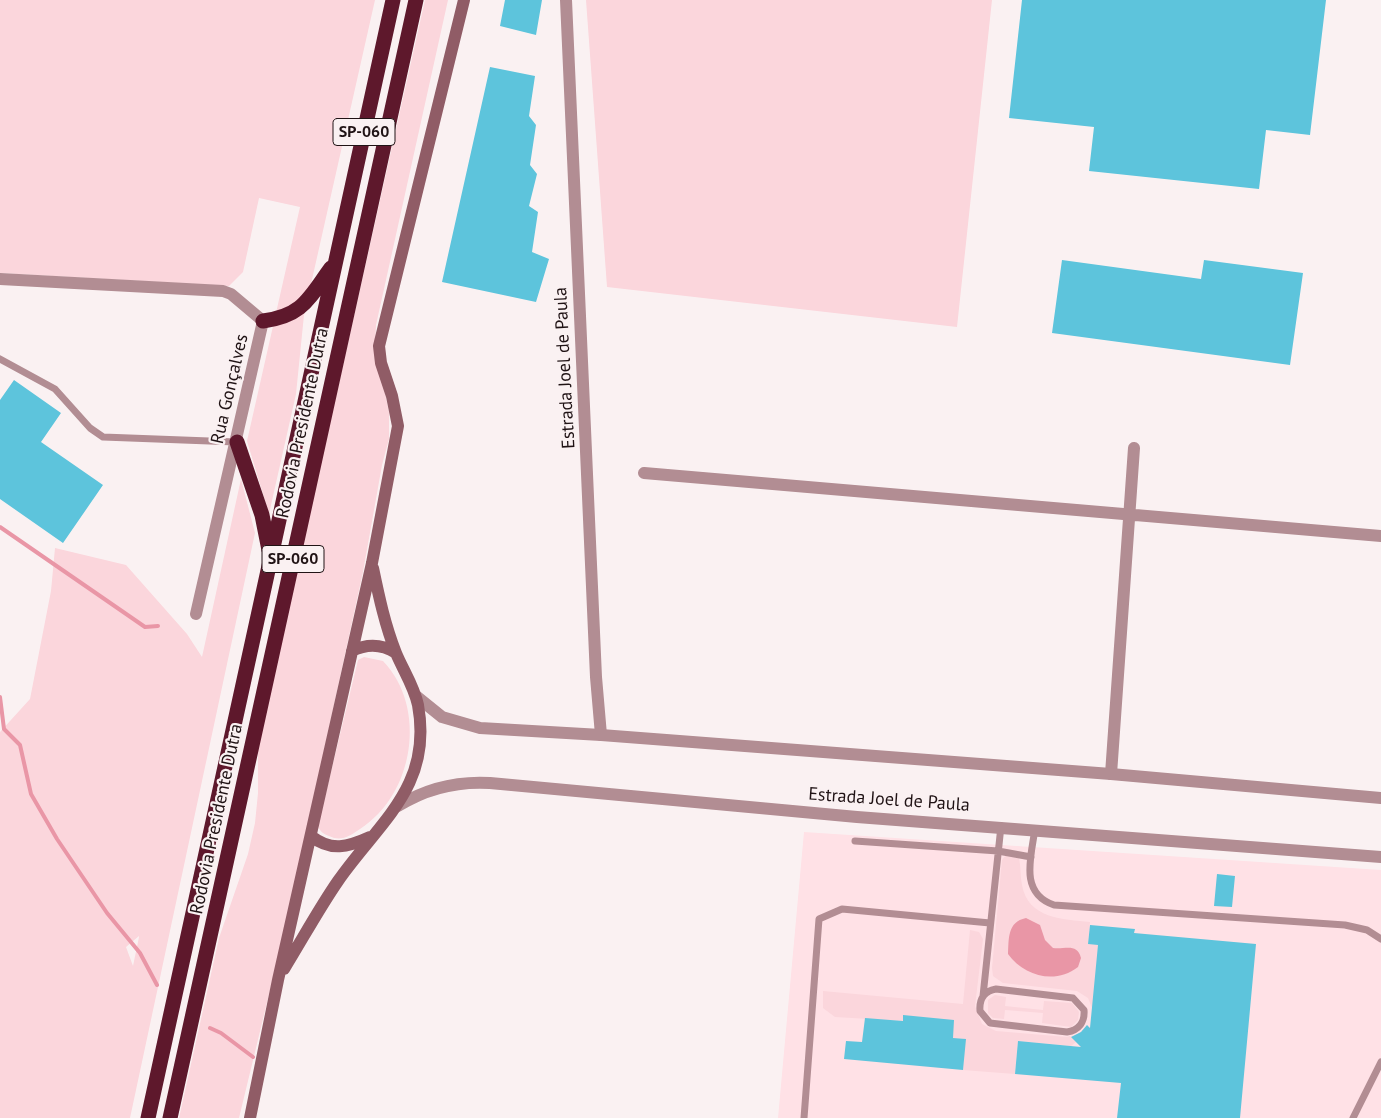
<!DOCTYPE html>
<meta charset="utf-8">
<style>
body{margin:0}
canvas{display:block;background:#faf1f2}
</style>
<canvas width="1381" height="1118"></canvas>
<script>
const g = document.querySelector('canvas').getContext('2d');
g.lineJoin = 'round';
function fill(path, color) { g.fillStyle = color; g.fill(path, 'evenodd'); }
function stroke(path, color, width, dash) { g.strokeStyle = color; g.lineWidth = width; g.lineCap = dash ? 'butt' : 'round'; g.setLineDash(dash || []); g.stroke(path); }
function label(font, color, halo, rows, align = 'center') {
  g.font = font + ' "PT Sans",sans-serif'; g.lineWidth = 4.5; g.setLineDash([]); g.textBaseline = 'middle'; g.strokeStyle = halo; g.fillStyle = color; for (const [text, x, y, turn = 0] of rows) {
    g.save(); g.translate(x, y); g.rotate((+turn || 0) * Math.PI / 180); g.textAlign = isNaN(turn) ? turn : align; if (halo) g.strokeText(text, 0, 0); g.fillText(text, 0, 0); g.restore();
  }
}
const built = new Path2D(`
 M804,832L1381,870V1118H778Z`);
const green = new Path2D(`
 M0,0H375L304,315L296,394L269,514L247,441L300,207L259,198L243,272L229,286L0,273Z
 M425,0H448L376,325L375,346L389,412V439L382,465L363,572L286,924L239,1118H179L219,938L248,854L255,823L258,793V744Z
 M586,0H992L957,327L607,287Z
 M241,479L255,533L130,1118H0V732L30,699L51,591L55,548L126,565L187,634L202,657ZM139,936V937L133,966L126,947Z
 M364,657L383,661C428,708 414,795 360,829C350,836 341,842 329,836C324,834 320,832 318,826L358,660Z
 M1007,854L1019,858C1021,867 1020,876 1022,885C1028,919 1063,919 1090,922L1088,944L1103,945L1092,1008L1088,998L1077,991L1003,983L993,976L992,968L1002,860Z
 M970,930L979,932L983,939L975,1006L982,1024L996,1031L1067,1037L1070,1036L1076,1042L1071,1046L1018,1041L1015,1074L963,1070L965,1039L953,1038L903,1016V1021L835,1017L823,1008V991L963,1004Z
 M995,995L1006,997L1005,1006L1043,1010L1044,1001L1072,1003L1079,1012L1078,1020L1071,1027L1042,1023L1043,1013L1005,1010L1004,1019L993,1018L988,1013V1000Z`);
const water = new Path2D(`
 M1026,918L1040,925L1045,940L1053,948C1064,950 1077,942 1081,958L1078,967C1055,985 1024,976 1008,954C1009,939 1007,922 1026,918Z`);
const stream = new Path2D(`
 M0,527L145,627L158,626
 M0,697L4,729L20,745L31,794L57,839L107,913L140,953L157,985
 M210,1028L221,1033L253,1057`);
const building = new Path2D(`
 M505,0H542L536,35L500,26Z
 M1022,0H1326L1310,135L1266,130L1259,189L1089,171L1094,127L1009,118Z
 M490,67L535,76L529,116L536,125L530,165L537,174L529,206L538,212L532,252L549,259L536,302L442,282Z
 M1062,260L1201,279L1204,260L1303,273L1290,365L1052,333Z
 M14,380L61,413L41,442L103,485L63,543L0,499V400Z
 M1217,874L1235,876L1232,907L1214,906Z
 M1090,925L1135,929L1134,933L1256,944L1240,1118H1117L1121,1083L1015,1074L1018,1041L1081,1047L1071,1037L1081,1032L1087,1025L1090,1028L1098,945L1088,944Z
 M903,1015L954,1020L953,1038L966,1039L963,1070L844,1059L846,1041L862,1042L865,1018L903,1021Z`);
const service = new Path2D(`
 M0,359L55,389L90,428L103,437L236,442
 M1035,829C1031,857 1019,893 1054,905L1345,925L1367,930L1381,939
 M855,841L998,851L1031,857
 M996,989L1073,998L1084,1010C1085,1022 1079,1030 1067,1032L990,1023L980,1011C979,999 984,991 996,989Z
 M983,996L1001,826
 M804,1118L819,919L842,909L990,923
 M1353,1118L1381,1062`);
const minor = new Path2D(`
 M566,0L596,677L601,735
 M0,279L223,291L231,294L263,321L196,614
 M644,473L1381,536
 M1111,774L1134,448`);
const tertiary = new Path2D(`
 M416,696L442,717L480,728L601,735L1111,774L1381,798
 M398,806C427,788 457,781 490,783L857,817L1381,857`);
const secondary = new Path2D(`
 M352,651C368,643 382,644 396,653
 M311,836C331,852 348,847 370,837
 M284,969C302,940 318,910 338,881C379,822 433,787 418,705C414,686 403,670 396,653C385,625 379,597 373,568
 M250,1118L278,980L372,563L398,426L392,396L381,363L379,346L464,0`);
const motorway = new Path2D(`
 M263,321C303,316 309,298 331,268
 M237,442L262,515L269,550
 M148,1118L393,0
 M170,1118L416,0`);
const shields = [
 [364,132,62],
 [293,559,62]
];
const shieldNames = [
 ["SP-060",364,132],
 ["SP-060",293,559]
];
const streetNames = [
 ["Estrada Joel de Paula",565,368,-93],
 ["Rua Gonçalves",230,389,-77],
 ["Rodovia Presidente Dutra",303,423,-78],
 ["Estrada Joel de Paula",889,800,4],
 ["Rodovia Presidente Dutra",217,819,-78]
];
fill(built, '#ffe1e6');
fill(green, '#fbd6dc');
fill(water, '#e996a6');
stroke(stream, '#e996a6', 4);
fill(building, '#5dc4dc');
stroke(service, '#b28d93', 7);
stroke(minor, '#b28d93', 12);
stroke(tertiary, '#b28d93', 12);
stroke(secondary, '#905c66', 12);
stroke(motorway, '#5e182c', 15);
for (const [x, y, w] of shields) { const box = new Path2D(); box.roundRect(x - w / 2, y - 13.5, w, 27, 4); g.fillStyle = '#faf1f2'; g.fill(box); stroke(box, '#201315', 1); }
label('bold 16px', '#201315', null, shieldNames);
label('18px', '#201315', '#faf1f2', streetNames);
</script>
